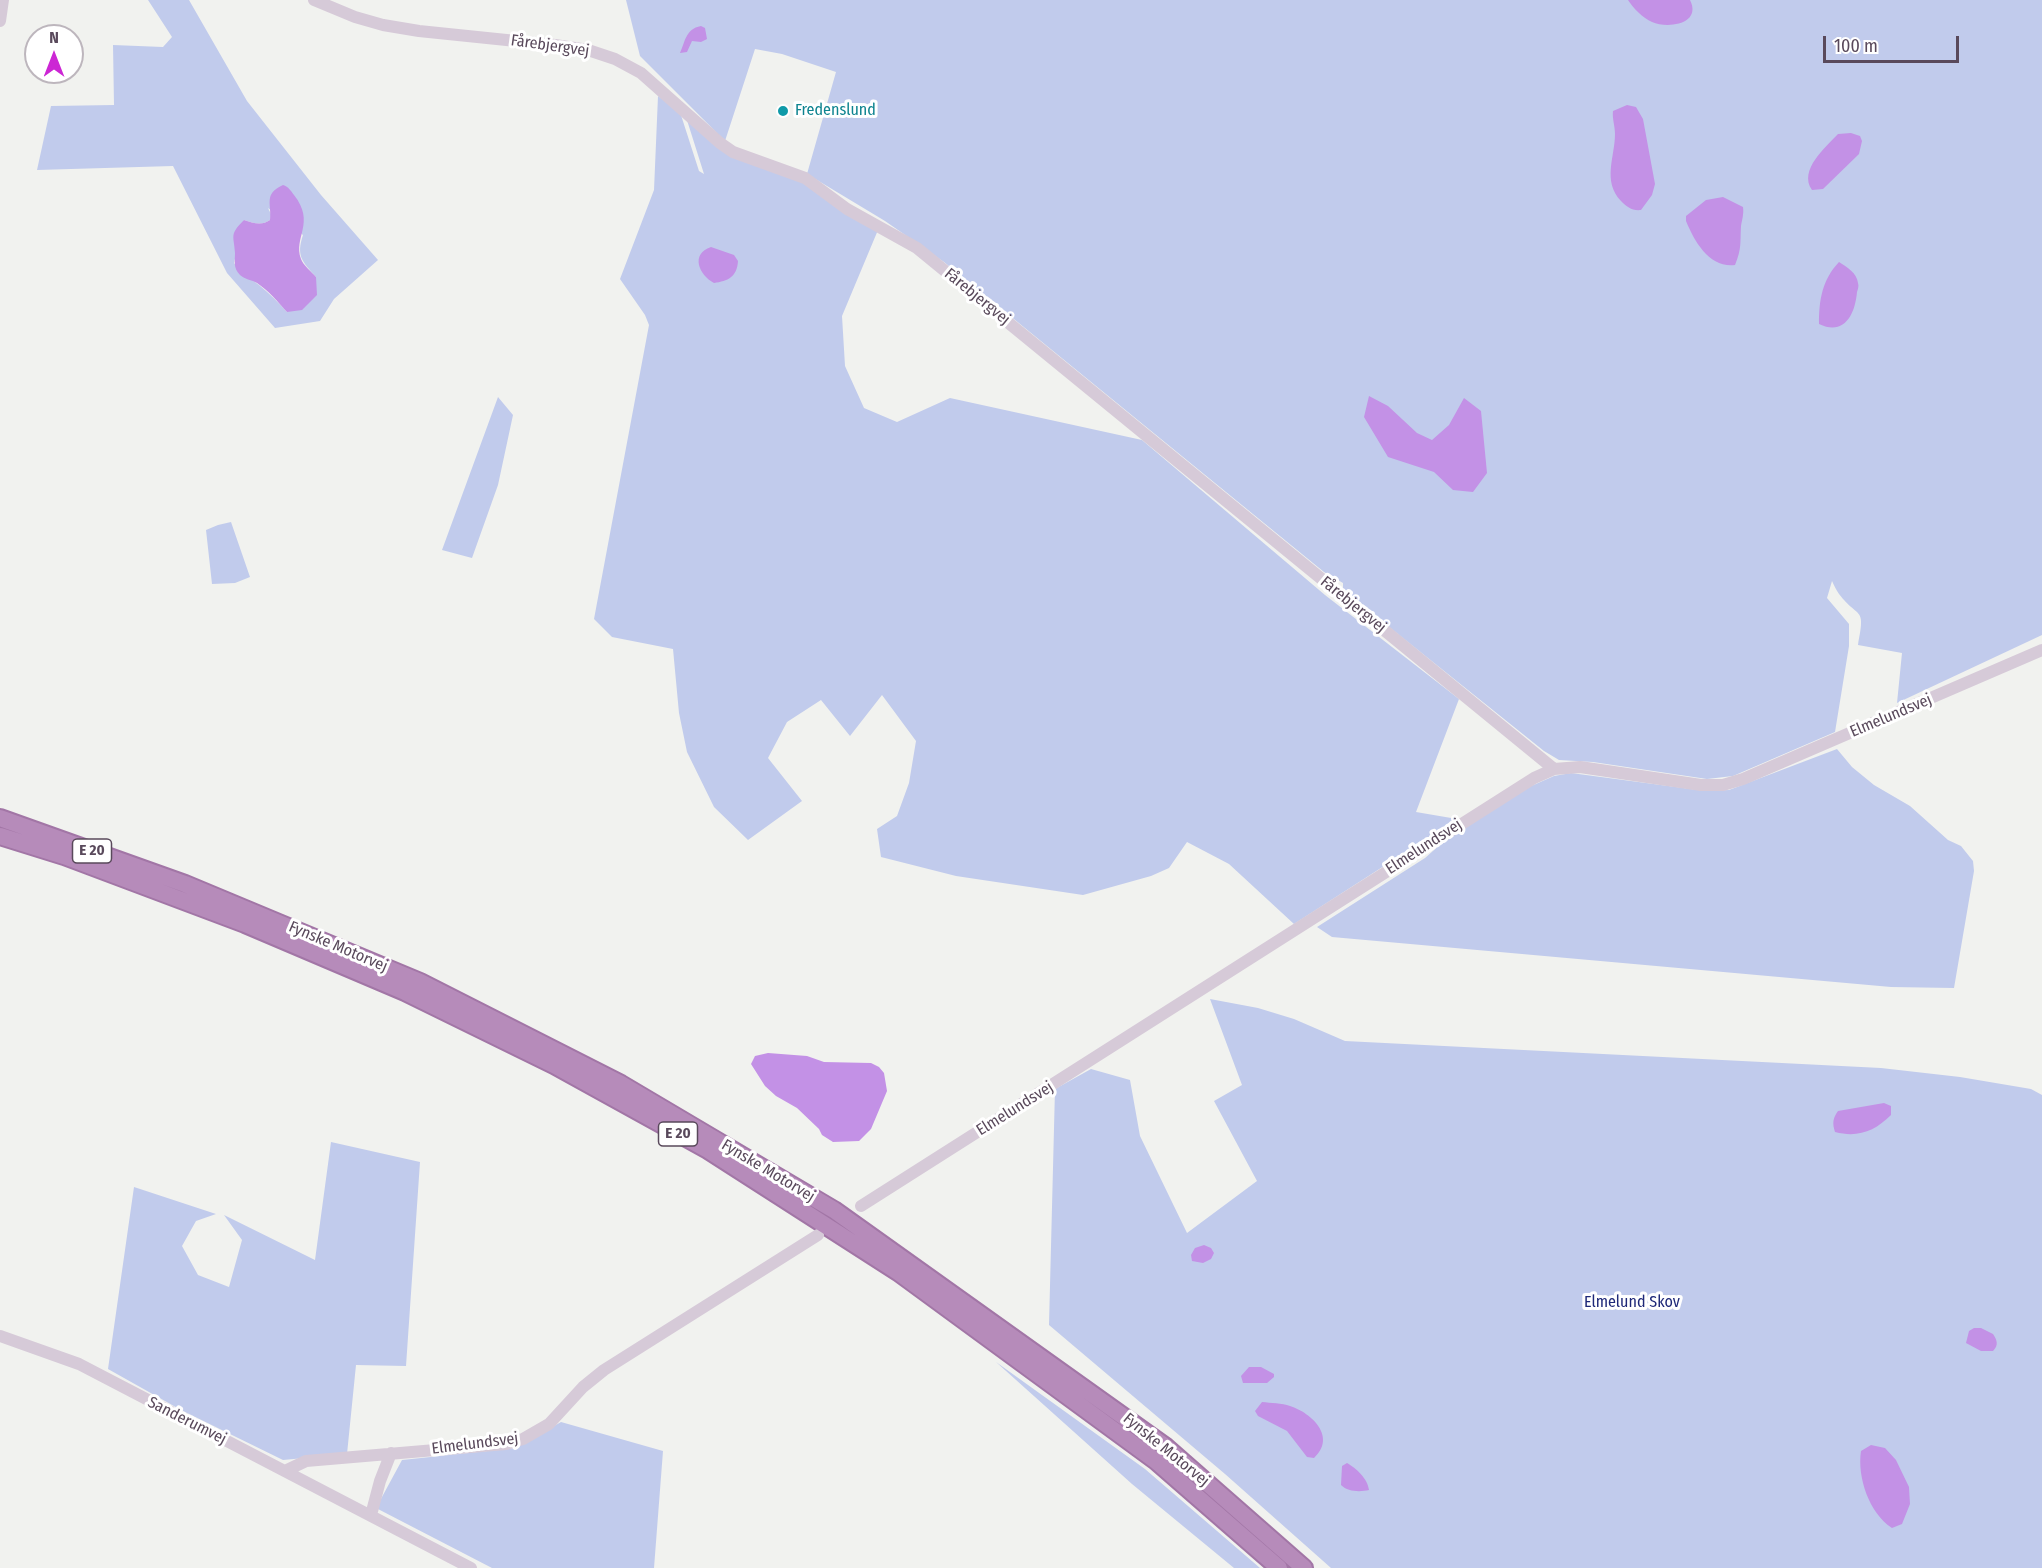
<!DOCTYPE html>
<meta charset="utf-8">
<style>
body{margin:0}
#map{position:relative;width:2042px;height:1568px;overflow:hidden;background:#f1f2ef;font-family:"Fira Sans Condensed",sans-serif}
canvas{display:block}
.north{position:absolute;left:24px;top:24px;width:60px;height:60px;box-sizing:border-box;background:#fff;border:2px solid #bdb6bd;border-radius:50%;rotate:0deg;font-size:16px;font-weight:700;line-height:24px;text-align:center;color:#59495b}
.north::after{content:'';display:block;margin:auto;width:21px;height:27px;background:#cc26d4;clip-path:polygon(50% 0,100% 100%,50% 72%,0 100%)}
.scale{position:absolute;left:1823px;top:36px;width:136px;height:27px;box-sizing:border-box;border:3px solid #59495b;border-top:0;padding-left:8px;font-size:18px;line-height:21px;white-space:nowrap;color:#59495b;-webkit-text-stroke:4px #fff;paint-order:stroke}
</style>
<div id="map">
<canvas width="2042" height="1568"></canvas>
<div class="north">N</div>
<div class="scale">100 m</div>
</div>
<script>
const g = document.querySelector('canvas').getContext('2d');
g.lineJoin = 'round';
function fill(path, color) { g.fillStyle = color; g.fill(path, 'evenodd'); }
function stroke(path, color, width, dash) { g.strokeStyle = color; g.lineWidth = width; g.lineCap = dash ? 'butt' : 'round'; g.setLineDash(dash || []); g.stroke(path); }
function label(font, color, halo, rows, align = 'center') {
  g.font = font + ' "Fira Sans Condensed",sans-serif'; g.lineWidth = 6; g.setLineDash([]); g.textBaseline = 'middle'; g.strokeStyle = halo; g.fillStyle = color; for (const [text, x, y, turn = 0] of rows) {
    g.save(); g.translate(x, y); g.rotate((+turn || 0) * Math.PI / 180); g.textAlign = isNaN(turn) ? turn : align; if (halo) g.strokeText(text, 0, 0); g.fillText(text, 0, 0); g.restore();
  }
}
const green = new Path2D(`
 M148,0H189L247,101L321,195L378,260L334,299L320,321L275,328L227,273L173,166L37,170L51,106L114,105L113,45L163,47L172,37ZM268,208L303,235C296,256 302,261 316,277L287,312C278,302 269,293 259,285C246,275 243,278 234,263L244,220C253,223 262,226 270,220L271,214Z
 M626,0H2042V635L1897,703L1902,653L1858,645C1866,605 1859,620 1839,594C1836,590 1834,585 1832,581L1827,598L1849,624V646L1835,732L1733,776L1707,779L1593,762L1559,760L1544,751L1343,590V583L1324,572L944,262L885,221L807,174L836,72L782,54L755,49L725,141L640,56Z
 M658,96L680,112L699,171L704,174L686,117L718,146L805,183L878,230L842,316L845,366L864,408L897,422L950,398L1142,440L1325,595L1459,699L1416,812L1457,819L1294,924L1229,864L1187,842L1169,868L1151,876L1083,895L956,876L881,857L877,829L897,816L909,783L916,741L882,695L850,736L821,700L787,722L768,758L802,801L748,840L714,807L687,752L679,713L673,649L612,637L594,619L649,325L645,315L620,279L654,190Z
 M498,397L513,415L498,485L472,558L442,550Z
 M231,522L250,577L235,583L212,584L206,530L218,525Z
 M1837,749L1852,767L1874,785L1910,806L1948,840L1961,846L1973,861L1974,871L1954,988L1891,987L1332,937L1317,927L1425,858L1451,835L1529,787L1554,776L1571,773L1706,791L1729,790Z
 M1210,999L1258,1008L1294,1019L1345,1041L1881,1068L1960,1077L2031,1089L2042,1095V1568H1331L1225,1474L1049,1325L1055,1089L1091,1069L1130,1080L1140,1136L1187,1233L1257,1181L1214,1101L1242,1085Z
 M331,1142L420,1162L406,1366L356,1365L347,1454L283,1460L181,1410L108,1369L134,1187L216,1214L196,1221L182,1246L198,1275L229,1287L242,1240L224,1215L315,1260Z
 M996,1362L1145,1469L1260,1568H1234L1132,1484Z
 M561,1422L663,1451L654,1568H492L376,1508L402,1460L516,1448Z`);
const water = new Path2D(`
 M1628,0H1690C1702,24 1668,29 1652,22C1643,18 1633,8 1628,0Z
 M701,26L705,28L707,39L701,42L692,41L687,52L680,53C685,43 685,29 701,26Z
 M1627,105L1636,107L1643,119L1655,184L1652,195L1641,210C1632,211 1627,207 1621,201C1602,181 1615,157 1615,134C1615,126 1612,118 1613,111Z
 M1851,133L1860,136L1862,141L1859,154L1823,189L1812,190C1798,170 1826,147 1838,134Z
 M283,185C289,187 290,190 294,195C316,223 293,237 301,259C303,265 312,272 316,277L317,295L302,310L287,312C278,302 269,291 257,283C252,280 244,279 240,275C233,268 235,261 235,253C234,235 229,235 244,220C253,223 262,226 270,220C272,204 263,194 283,185Z
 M1723,197L1743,207C1744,214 1742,220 1741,226C1740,243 1742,248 1735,265C1710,268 1695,243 1686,221V216L1706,200Z
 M711,247L734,255L738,261C737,277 728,281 714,283C699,275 690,254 711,247Z
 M1839,262C1847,267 1857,273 1858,283C1859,286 1858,289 1857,292C1855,315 1844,336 1819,324C1819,300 1822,280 1839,262Z
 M1369,396L1388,406L1417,433L1432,440L1449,425L1464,398L1481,411L1487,473L1473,492L1453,490L1434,472L1388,457L1364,417Z
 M768,1053L807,1056L824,1062L871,1063L879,1067L884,1073L887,1091L871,1129L859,1141L833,1142L822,1135L819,1129L797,1108L776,1096L765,1086L751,1064L755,1056Z
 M1884,1103L1891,1106V1115C1875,1131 1858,1138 1835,1132C1832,1123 1833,1118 1838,1111Z
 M1204,1245L1211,1248L1214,1253L1211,1259L1203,1263L1192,1261L1191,1255L1195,1248Z
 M1974,1328H1981L1993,1334C1997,1340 1999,1345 1993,1351H1981L1966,1343L1969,1331Z
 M1249,1367H1261L1274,1374V1377L1267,1383H1243L1241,1376Z
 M1262,1402C1271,1403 1282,1403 1290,1406C1312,1413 1337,1437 1314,1458L1307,1457L1287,1431L1258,1416L1255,1411Z
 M1871,1445L1885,1448L1896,1460L1909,1487L1910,1504L1902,1524L1892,1528C1869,1513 1857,1477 1861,1451Z
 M1347,1463C1356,1468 1368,1479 1369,1490C1360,1492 1348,1492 1341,1485L1342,1466Z`);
const minor = new Path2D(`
 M314,0L355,17L383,25L419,31L555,45L588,50L615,59L641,73L720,143L733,152L805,178L847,209L917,248L1554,769
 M0,21L3,0
 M861,1206L1534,778L1554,769L1580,767L1701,785H1723L1743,779L2042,650
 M0,1336L79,1364L471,1568
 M285,1471L306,1461L506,1444L523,1439L549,1424L583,1387L604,1370L818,1235
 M371,1515L380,1481L391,1453`);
const highway = new Path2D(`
 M0,818L185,884L420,982L621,1084L834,1210L1166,1447L1304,1568
 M0,836L64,856L245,924L405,992L554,1065L708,1150L898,1272L1156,1461L1279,1568`);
const markers = [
 [783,111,6,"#0f9aa8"]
];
const shields = [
 [92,851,39],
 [678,1134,39]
];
const shieldNames = [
 ["E 20",92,851],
 ["E 20",678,1134]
];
const streetNames = [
 ["Fårebjergvej",550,46,8],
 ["Fårebjergvej",977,297,39],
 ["Fårebjergvej",1353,605,39],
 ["Elmelundsvej",1891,716,-23],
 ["Elmelundsvej",1424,847,-33],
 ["Fynske Motorvej",338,947,23],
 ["Elmelundsvej",1015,1109,-32],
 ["Fynske Motorvej",768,1171,31],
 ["Sanderumvej",187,1421,27],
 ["Elmelundsvej",475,1444,-7],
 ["Fynske Motorvej",1166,1450,39]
];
const cultureNames = [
 ["Fredenslund",795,111]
];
const parkNames = [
 ["Elmelund Skov",1632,1303]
];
fill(green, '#c1cbec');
fill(water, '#c391e6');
stroke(highway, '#a276a6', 20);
stroke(minor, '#d6cad8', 12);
stroke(highway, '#b68bba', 16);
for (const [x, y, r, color] of markers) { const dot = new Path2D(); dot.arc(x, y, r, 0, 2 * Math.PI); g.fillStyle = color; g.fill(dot); stroke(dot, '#fff', 2); }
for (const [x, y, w] of shields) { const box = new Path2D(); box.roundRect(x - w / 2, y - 12, w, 24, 4.5); g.fillStyle = '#fff'; g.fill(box); stroke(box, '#59495b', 1.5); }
label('bold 15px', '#59495b', null, shieldNames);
label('16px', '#59495b', '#fff', streetNames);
label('16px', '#0d838f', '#fff', cultureNames, 'left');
label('16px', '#1e2878', '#fff', parkNames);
</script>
